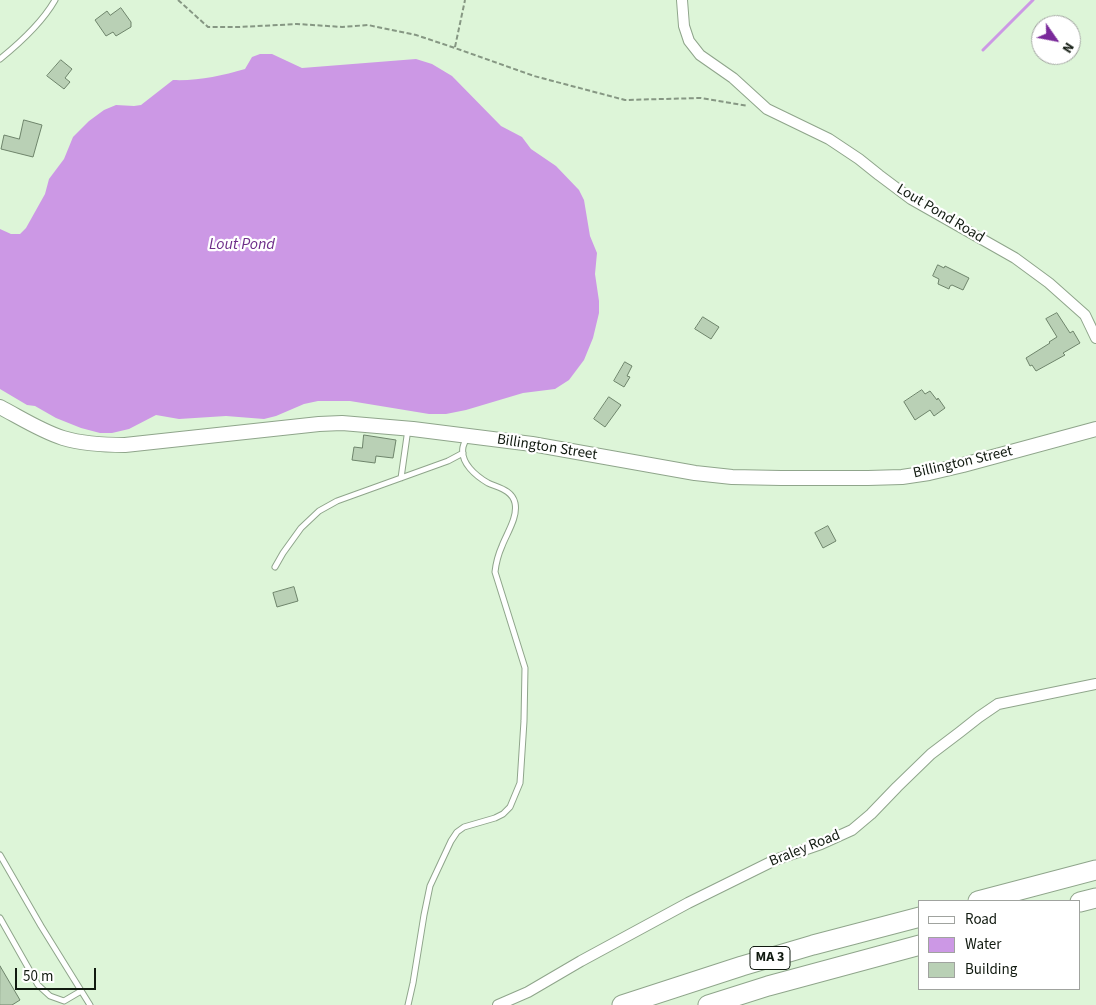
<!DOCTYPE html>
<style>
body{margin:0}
#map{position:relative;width:1096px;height:1005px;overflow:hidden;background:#ddf5d8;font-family:"Source Sans 3",sans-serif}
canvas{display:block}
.legend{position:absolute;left:918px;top:900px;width:162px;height:90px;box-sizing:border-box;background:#fff;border:1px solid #a0a39f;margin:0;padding:6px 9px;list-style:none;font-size:15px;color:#111a10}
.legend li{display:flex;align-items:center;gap:10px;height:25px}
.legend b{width:25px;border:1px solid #a0a39f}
.north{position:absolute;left:1031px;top:15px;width:50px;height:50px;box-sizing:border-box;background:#fff;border:1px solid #a0a39f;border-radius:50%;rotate:123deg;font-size:14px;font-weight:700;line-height:20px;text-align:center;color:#111a10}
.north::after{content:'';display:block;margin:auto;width:18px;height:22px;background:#7a2a9a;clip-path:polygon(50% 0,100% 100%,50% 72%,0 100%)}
.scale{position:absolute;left:15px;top:968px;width:81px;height:22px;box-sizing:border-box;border:2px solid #111a10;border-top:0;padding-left:6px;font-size:15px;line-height:18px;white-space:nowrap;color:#111a10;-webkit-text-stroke:4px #fff;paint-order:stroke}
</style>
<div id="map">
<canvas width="1096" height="1005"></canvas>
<ul class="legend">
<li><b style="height:6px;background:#fff"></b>Road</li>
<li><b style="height:14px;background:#cc98e5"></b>Water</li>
<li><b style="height:14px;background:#b9d0b5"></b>Building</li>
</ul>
<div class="north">N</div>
<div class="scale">50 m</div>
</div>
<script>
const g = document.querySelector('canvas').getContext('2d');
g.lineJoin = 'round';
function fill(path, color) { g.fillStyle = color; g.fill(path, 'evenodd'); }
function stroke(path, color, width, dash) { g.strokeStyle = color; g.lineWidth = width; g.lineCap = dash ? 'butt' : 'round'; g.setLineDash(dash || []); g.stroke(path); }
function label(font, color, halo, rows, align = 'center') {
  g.font = font + ' "Source Sans 3",sans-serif'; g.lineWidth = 4.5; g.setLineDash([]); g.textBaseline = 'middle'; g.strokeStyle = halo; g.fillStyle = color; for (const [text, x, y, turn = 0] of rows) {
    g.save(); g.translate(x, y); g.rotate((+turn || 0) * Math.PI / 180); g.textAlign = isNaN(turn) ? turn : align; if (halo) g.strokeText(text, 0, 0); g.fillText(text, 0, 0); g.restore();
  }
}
const water = new Path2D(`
 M260,54H272L302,68L416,59L432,64L452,76L501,126L522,137L531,149L556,166L579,190L584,200L590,236L597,253L595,274L599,301V313L593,338L584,360L569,380L555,389L523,393L466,410L446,414H429L350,401H318L304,404L276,416L264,419L226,416L179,419L156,415L129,429L112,433H100L81,428L56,418L35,406L27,405L0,389V229L11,234H20L26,228L45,194L49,179L64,159L73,137L89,121L104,110L116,105L134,106L141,105L173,80C198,81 221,76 245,69L252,57Z`);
const stream = new Path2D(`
 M983,50L1033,0`);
const building = new Path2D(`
 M121,8L131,22V27L116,36L113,32L106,36L95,20L107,11L110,15Z
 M61,60L72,69L65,78L70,82L64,89L47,76Z
 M24,120L42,125L33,157L1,149L4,135L19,139Z
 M938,265L944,268L945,266L969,278L963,290L952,285L950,286L949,289L938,284L939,279L933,276Z
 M1057,313L1070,333L1073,331L1080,343L1063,353L1065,355L1036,371L1032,365L1030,366L1026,358L1050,343L1049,342L1057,337L1046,319Z
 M703,317L719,327L711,339L695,329Z
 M625,362L632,366L627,376L630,377L624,387L614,381Z
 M922,390L925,394L930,391L937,400L938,398L945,408L934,416L930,410L915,420L904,402Z
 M609,397L621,405L605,427L594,419Z
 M364,435L396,440L393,458L376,456L375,463L352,460L354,447L362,448Z
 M828,526L836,541L823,548L815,533Z
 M294,587L298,601L277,607L273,593Z
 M0,966L20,1000L12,1005H0Z`);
const path = new Path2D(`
 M178,0L208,27H240L297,24L342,27L368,25L416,35L455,48L534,76L625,100L701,98L748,106
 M455,47L465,0`);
const lane = new Path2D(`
 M0,59C21,42 42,23 55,0
 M401,478L408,429
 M275,567L283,553L301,528L319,511L337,501L448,461L463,453
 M0,855L41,926L90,1005
 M0,918L38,985L50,996L64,1001L81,991
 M408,1005L413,983L424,915L430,886L451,841L457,832L464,827L495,818L503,814L510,807L520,783L524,721L525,668L495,572C496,563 498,555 502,546C507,533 518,517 515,503C512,490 499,488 488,483C476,476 460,463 463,447C464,443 466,440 467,436`);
const street = new Path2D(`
 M682,0L684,26L689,41L700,55L733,78L767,109L829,139L859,159L879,175L911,199L1015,258L1049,283L1085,315L1096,338
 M498,1005L528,992L581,961L688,903L775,860L821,844L852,830L871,814L897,787L931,754L960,732L979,717L998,704L1096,684`);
const secondary = new Path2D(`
 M0,407C21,418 41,431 63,438C83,444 104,445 125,445L319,424L342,423L413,429L532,444L695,473L732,477L781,478H868L902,477L929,473L963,465L1096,429`);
const highway = new Path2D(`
 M978,901L1096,870
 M1080,902L1096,898
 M622,1005L742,966L813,945L920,917
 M708,1005L768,986L920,945`);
const shields = [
 [770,958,40]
];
const shieldNames = [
 ["MA 3",770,958]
];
const streetNames = [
 ["Lout Pond Road",940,214,31],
 ["Billington Street",547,448,9],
 ["Billington Street",963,463,-13],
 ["Braley Road",805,849,-22]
];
const waterNames = [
 ["Lout Pond",242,245]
];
fill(water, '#cc98e5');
stroke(stream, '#cc98e5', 3);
fill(building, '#b9d0b5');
stroke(building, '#6e846b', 1);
stroke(lane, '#8fa58b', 7);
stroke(street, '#8fa58b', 12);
stroke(secondary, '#8fa58b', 16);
stroke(highway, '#8fa58b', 21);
stroke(path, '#869783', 2, [5, 2.5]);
stroke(lane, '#fff', 5);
stroke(street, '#fff', 10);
stroke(secondary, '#fff', 14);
stroke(highway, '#fff', 19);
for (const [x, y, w] of shields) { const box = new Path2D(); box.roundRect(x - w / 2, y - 11.5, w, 23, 4); g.fillStyle = '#fff'; g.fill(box); stroke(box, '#111a10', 1); }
label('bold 14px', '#111a10', null, shieldNames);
label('15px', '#111a10', '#fff', streetNames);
label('italic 16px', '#6e2e89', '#fff', waterNames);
</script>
